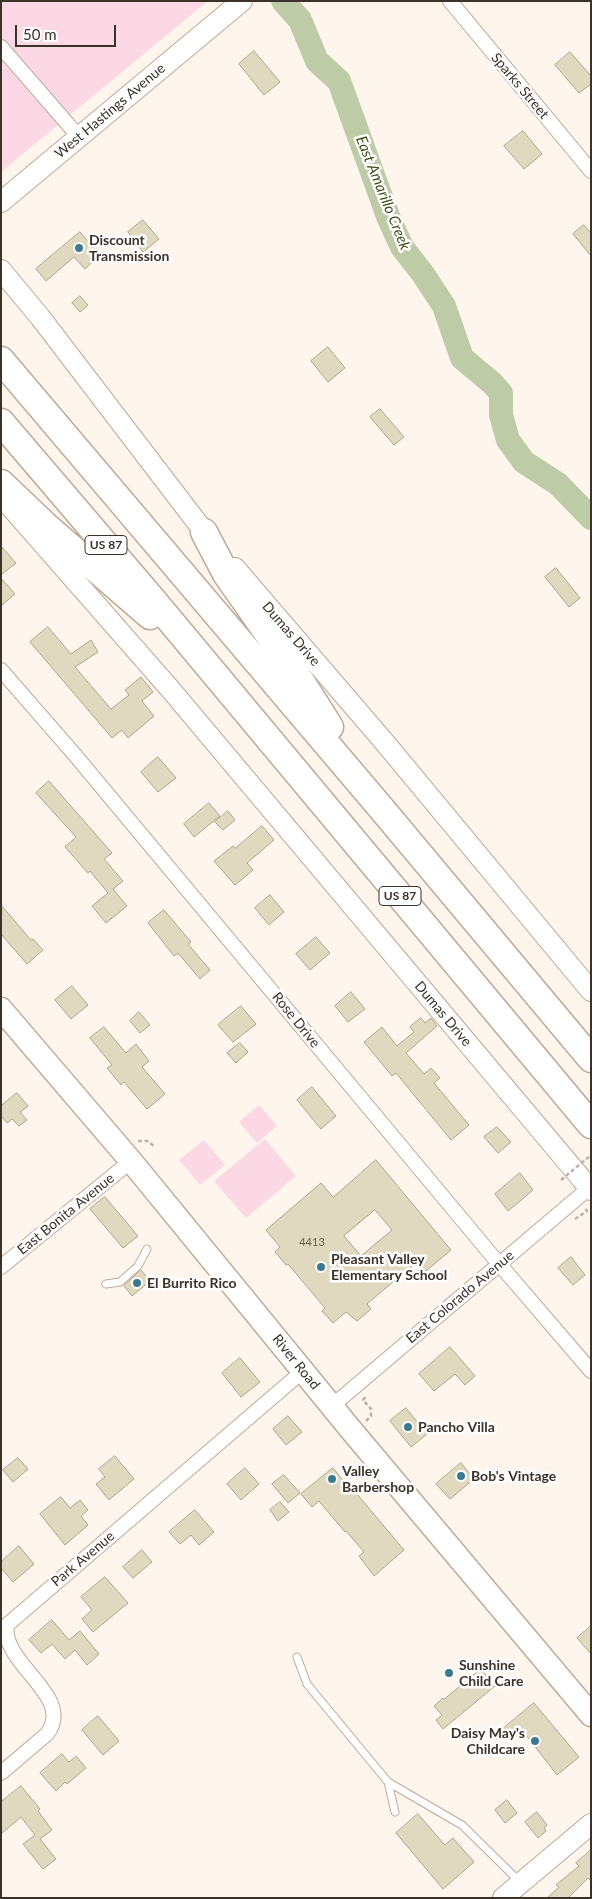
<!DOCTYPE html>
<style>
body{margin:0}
#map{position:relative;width:592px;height:1899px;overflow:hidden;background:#fef5ed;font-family:Lato,sans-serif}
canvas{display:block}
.frame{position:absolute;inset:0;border:2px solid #3b322a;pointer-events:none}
.scale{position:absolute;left:15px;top:25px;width:101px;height:22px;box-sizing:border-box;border:2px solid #3b322a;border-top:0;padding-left:6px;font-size:15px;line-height:18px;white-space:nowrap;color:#3b322a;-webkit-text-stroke:4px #fff;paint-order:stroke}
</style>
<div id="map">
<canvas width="592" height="1899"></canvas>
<div class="frame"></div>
<div class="scale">50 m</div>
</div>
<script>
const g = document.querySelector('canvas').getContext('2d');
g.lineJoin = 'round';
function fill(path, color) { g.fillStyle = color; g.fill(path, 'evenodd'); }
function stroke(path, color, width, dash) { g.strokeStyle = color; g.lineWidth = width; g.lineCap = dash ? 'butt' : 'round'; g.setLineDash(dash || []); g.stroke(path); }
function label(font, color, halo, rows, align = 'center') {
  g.font = font + ' Lato,sans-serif'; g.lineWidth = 5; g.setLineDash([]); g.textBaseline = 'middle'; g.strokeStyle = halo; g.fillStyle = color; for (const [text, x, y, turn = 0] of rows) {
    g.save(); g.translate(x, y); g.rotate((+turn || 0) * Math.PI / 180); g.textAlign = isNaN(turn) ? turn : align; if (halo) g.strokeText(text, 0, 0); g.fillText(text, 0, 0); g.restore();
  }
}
const green = new Path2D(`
 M1,1H208L1,172Z
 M259,1105L277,1126L257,1143L239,1122Z
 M265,1139L296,1176L246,1218L214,1181Z
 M204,1140L225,1165L200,1185L179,1160Z`);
const river = new Path2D(`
 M283,1L300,20L317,61L339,81L389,219L402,247L423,274L444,306L462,358L492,383L501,393V415L508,440L524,462L558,484L591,518`);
const building = new Path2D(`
 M254,51L280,82L264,95L239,64Z
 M570,52L591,76V84L579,93L555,65Z
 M523,131L542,154L524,169L504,146Z
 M143,220L159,239L143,252L128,232Z
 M584,225L591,233V256L573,234Z
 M80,232L100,255L85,269L74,257L46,281L36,269Z
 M80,296L88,305L80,312L72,303Z
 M328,347L345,368L328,382L311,361Z
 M380,409L404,437L394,445L370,417Z
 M1,546L16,563L1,575Z
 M556,568L580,598L569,607L545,577Z
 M1,578L15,594L1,606Z
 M48,627L71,654L91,640L98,652L75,667L111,709L129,695L125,690L141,677L153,692L142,701L154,716L128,738L122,730L112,738L30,642Z
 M158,757L176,778L158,792L141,772Z
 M49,781L112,853L104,859L123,881L113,889L127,906L106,923L92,906L108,893L90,871L88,873L65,847L76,837L36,793Z
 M209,803L220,816L194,837L184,824Z
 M228,811L235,820L223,830L215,822Z
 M262,826L274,840L247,863L253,870L235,885L214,861L233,846L235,848Z
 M270,895L284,912L269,925L255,908Z
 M1,905L31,940L33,939L43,950L27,964L1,934Z
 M164,910L191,942L188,944L210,970L200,979L178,953L174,956L148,923Z
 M316,937L330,953L310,970L296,954Z
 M72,986L88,1005L71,1019L55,1000Z
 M351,992L365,1009L348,1022L335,1006Z
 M241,1006L256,1024L233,1042L218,1025Z
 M139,1012L150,1025L140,1033L130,1021Z
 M421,1018L425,1023L431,1018L437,1026L406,1053L424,1074L431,1068L440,1078L434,1083L469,1125L451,1140L396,1073L392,1076L364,1042L382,1027L397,1046L414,1032L410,1027Z
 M104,1027L126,1053L136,1044L149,1061L142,1067L165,1094L147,1109L124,1082L121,1085L107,1068L112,1065L90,1038Z
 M240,1043L248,1052L236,1063L227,1053Z
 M312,1087L336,1116L321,1129L297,1100Z
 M17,1093L28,1106L20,1112L27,1120L19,1126L12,1119L7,1123L1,1116V1106Z
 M497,1127L511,1142L498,1153L484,1137Z
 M376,1160L451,1250L426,1271L418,1261L367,1304L371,1309L357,1321L346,1312L333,1323L322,1311L325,1308L288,1264L286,1265L275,1252L280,1247L266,1230L321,1183L333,1197ZM375,1210L392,1230L361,1256L344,1236Z
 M520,1173L533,1190L508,1211L495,1194Z
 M105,1197L138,1236L123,1248L90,1209Z
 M571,1257L585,1275L573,1285L558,1268Z
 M141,1270L150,1281L132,1296L124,1286Z
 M450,1347L475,1376L465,1385L455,1374L434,1391L419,1374Z
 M240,1358L260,1382L241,1397L222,1373Z
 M406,1408L427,1434L411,1447L390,1421Z
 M288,1416L302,1432L286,1445L273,1429Z
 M115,1456L134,1479L109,1500L96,1484L105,1477L99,1469Z
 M18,1458L28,1469L13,1482L3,1470Z
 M461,1463L474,1479L450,1499L436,1484Z
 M245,1468L259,1484L241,1500L227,1484Z
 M333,1468L346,1484L347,1482L404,1550L374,1576L359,1556L364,1552L346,1531L345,1532L319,1501L312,1507L301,1494Z
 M284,1475L300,1493L288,1503L272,1484Z
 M61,1497L70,1508L80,1500L88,1510L81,1516L88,1525L65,1545L40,1514Z
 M280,1502L289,1512L278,1521L270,1510Z
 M195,1510L214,1532L199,1545L191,1535L180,1544L169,1532Z
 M19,1546L34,1564L13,1582L1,1568V1562Z
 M142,1550L152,1562L133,1578L123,1567Z
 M105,1577L128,1603L93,1632L82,1619L92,1610L81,1597Z
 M52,1620L69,1640L80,1631L99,1654L87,1665L75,1650L65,1659L52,1644L41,1653L29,1640Z
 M591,1626V1654L577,1638Z
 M481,1669L495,1686L443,1729L436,1720L442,1715L434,1706L443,1698L444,1699Z
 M534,1703L579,1757L557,1775L523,1731L513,1739L504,1728Z
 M98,1716L119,1741L103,1755L82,1730Z
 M62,1754L69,1762L76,1756L86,1768L67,1784L65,1782L56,1791L40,1773Z
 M21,1786L40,1809L38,1811L52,1830L40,1839L56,1859L43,1869L23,1844L35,1835L21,1817L1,1834V1802Z
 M507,1800L517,1813L505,1823L495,1810Z
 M537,1812L547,1825L544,1828L546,1831L538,1838L525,1822Z
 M418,1814L445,1845L453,1838L474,1862L443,1889L396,1833Z
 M591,1850V1881L588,1878L568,1898H547L559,1887L556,1885L579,1866L576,1863Z`);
const path = new Path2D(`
 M138,1141H147L154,1146
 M575,1219L587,1211L585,1208
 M366,1421L371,1416V1409L363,1400L367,1395`);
const lane = new Path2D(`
 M106,1284L120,1282L138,1266L147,1249
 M297,1657L307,1684L388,1782L462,1825L520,1882
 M388,1782L395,1812`);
const street = new Path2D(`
 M450,1L591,171
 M1,47L79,137
 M1,670L75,755L489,1252L591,1371
 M1,1267L131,1161
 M332,1406L589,1188
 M1,1773L47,1734C76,1696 0,1664 7,1625L303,1371`);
const secondary = new Path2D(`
 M1,202L242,1
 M1,270L40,317L212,542
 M8,504L171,690L591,1190
 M235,568L386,744L591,991
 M503,1898L591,1824`);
const primary = new Path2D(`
 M1,1009L131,1161L352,1431L591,1715`);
const highway = new Path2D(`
 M1,360L381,808L591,1059
 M1,422L153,600L591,1125
 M1,483L45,525L150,616
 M204,532L226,574L299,678L330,727`);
const pathBridge = new Path2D(`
 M561,1180L591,1155`);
const markers = [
 [79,248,5,"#3a798e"],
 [321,1267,5,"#3a798e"],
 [137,1283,5,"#3a798e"],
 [408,1427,5,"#3a798e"],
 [461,1476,5,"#3a798e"],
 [332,1479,5,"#3a798e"],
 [449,1673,5,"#3a798e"],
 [535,1741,5,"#3a798e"]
];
const numberNames = [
 ["4413",312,1242]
];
const shields = [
 [106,545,42],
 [400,896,42]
];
const shieldNames = [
 ["US 87",106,545],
 ["US 87",400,896]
];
const streetNames = [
 ["Sparks Street",520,86,50],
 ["West Hastings Avenue",110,111,-40],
 ["Dumas Drive",291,634,49],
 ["Dumas Drive",443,1014,50],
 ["Rose Drive",296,1020,51],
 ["East Bonita Avenue",66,1214,-39],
 ["East Colorado Avenue",460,1297,-40],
 ["River Road",296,1362,51],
 ["Park Avenue",83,1559,-40]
];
const poiNames = [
 ["Discount",89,240],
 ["Transmission",89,256],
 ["Pleasant Valley",331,1259],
 ["Elementary School",331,1275],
 ["El Burrito Rico",147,1283],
 ["Pancho Villa",418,1427],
 ["Valley",342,1471],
 ["Barbershop",342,1487],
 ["Bob's Vintage",471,1476],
 ["Sunshine",459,1665],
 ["Child Care",459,1681],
 ["Daisy May's",525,1733,"right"],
 ["Childcare",525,1749,"right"]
];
const waterNames = [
 ["East Amarillo Creek",383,193,68]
];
fill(green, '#fbd8e3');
stroke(river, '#bdcca6', 24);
fill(building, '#e1d9bf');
stroke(building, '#aca58b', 1);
stroke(lane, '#bfa997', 9);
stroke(street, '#bfa997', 16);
stroke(secondary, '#bfa997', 22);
stroke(primary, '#bfa997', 25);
stroke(highway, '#bfa997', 29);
stroke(path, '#bcb3ab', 2.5, [4, 2.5]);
stroke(lane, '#fff', 7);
stroke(street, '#fff', 14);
stroke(secondary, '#fff', 20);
stroke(primary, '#fff', 22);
stroke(highway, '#fff', 26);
stroke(pathBridge, '#bcb3ab', 2.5, [4, 2.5]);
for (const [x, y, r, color] of markers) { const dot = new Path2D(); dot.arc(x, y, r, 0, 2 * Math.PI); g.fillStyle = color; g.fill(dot); stroke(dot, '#fff', 2); }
label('11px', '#645c4f', null, numberNames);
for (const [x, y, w] of shields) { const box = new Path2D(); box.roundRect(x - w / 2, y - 9.5, w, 19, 4); g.fillStyle = '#fff'; g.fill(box); stroke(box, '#3b322a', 1); }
label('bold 12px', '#3b322a', null, shieldNames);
label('14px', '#3b322a', '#fff', streetNames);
label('bold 14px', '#3b322a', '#fff', poiNames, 'left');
label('italic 15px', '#3c4f16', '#fff', waterNames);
</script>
